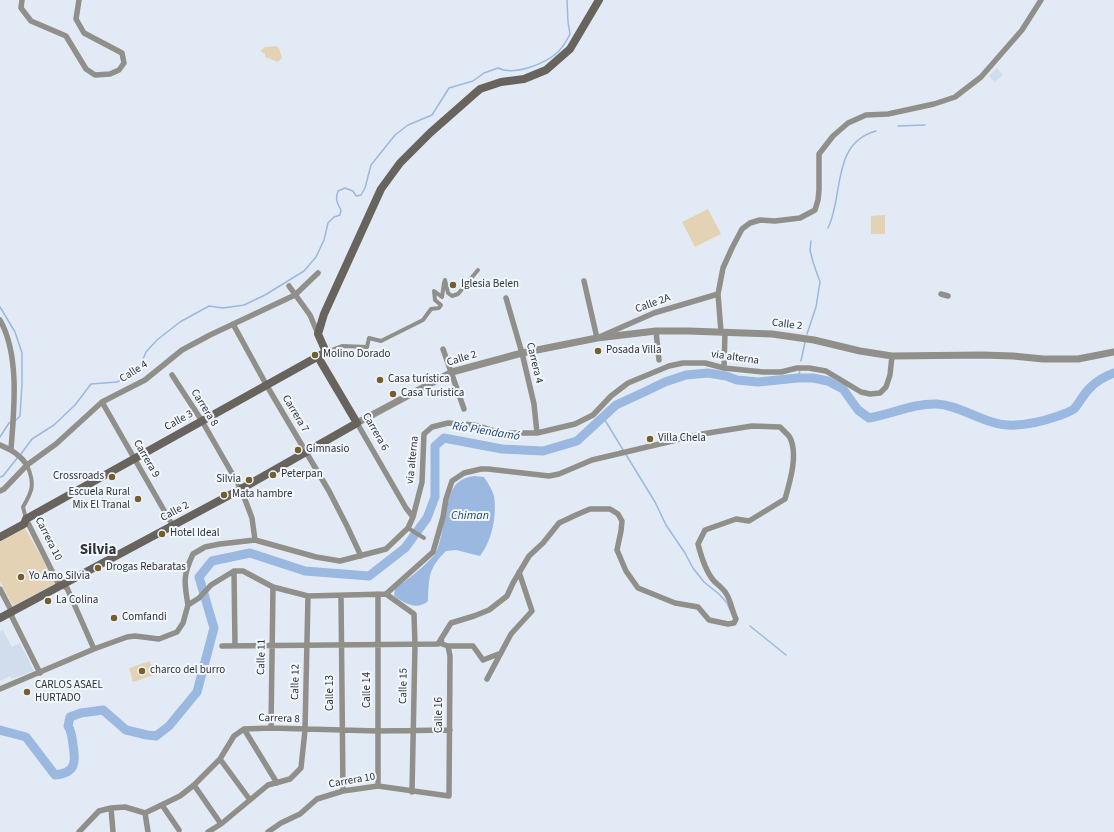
<!DOCTYPE html>
<meta charset="utf-8">
<style>
body{margin:0}
canvas{display:block;background:#e2eaf5}
</style>
<canvas width="1114" height="832"></canvas>
<script>
const g = document.querySelector('canvas').getContext('2d');
g.lineJoin = 'round';
function fill(path, color) { g.fillStyle = color; g.fill(path, 'evenodd'); }
function stroke(path, color, width, dash) { g.strokeStyle = color; g.lineWidth = width; g.lineCap = dash ? 'butt' : 'round'; g.setLineDash(dash || []); g.stroke(path); }
function label(font, color, halo, rows, align = 'center') {
  g.font = font + ' "Source Sans 3",sans-serif'; g.lineWidth = 4; g.setLineDash([]); g.textBaseline = 'middle'; g.strokeStyle = halo; g.fillStyle = color; for (const [text, x, y, turn = 0] of rows) {
    g.save(); g.translate(x, y); g.rotate((+turn || 0) * Math.PI / 180); g.textAlign = isNaN(turn) ? turn : align; if (halo) g.strokeText(text, 0, 0); g.fillText(text, 0, 0); g.restore();
  }
}
const built = new Path2D(`
 M997,68L1003,75L995,82L989,76Z
 M3,630L12,647L20,643L34,671L12,679L10,676L0,681V632Z`);
const green = new Path2D(`
 M276,46L279,48L282,58L278,62L265,57V54L260,51L265,47Z
 M708,209L721,234L695,247L682,222Z
 M885,215V234H871V216Z
 M25,528L56,583L13,606L0,582V542Z
 M150,661L154,675L133,682L129,668Z`);
const water = new Path2D(`
 M474,476L484,477C488,483 492,489 494,496C497,515 492,541 480,556L456,550L446,551C428,569 429,577 428,601C417,611 404,603 394,596L395,589C405,581 430,563 436,552C445,535 444,490 460,481C464,478 469,477 474,476Z`);
const stream = new Path2D(`
 M898,126L925,125
 M828,228C844,196 831,143 876,131
 M0,307L15,332L22,353V384L20,416L15,421
 M807,334L816,307L820,282L813,262L810,250L811,241
 M801,361L805,342
 M798,378L800,370
 M603,417L655,502L666,525L685,553L693,568L704,582L719,594L727,603L730,610
 M0,437L9,423L11,422
 M21,454L32,439L54,425L75,405L91,384L117,382L132,374L141,364L146,352L157,340L180,322L209,306L223,308L244,305L265,295L304,271L316,257L324,240L328,223L334,217L340,215L341,210C337,203 335,199 338,191L345,188L353,191L356,196L361,195L365,188L371,165L395,135L408,125L432,115L449,88L473,81L484,73L498,68C514,76 545,64 558,52C563,47 567,40 570,34L568,22L567,0
 M0,477L3,476L18,457
 M750,626L786,655`);
const river = new Path2D(`
 M0,730L26,737L55,775C76,773 76,762 73,745C72,738 72,732 68,726L70,717L81,713L103,710L126,730L147,735L156,736L169,726L197,692L214,628L199,577L212,561L250,553L305,571L369,576L405,548L427,518L435,497V446L444,438L502,449L543,451L577,441L616,405L640,394L665,382L686,375L708,373L726,376L737,380L758,382L798,378H813L828,381L843,389L858,410L869,418C892,414 914,403 937,404C956,405 974,417 992,422C1012,429 1038,423 1058,416C1063,414 1070,412 1074,409C1080,402 1084,393 1091,387C1097,381 1106,376 1114,373`);
const pedestrian = new Path2D(`
 M326,352L342,346L367,347L369,338L381,341L423,320L431,309L439,308L441,305L435,300L434,291L442,297L444,283L445,280L448,293L452,296L458,294L478,270
 M26,519L23,507C33,490 35,484 27,465
 M408,528L424,538`);
const minor = new Path2D(`
 M22,0L21,8L31,21L66,36L86,69L95,75L110,74L119,70L124,63L122,53L84,33L76,19L79,0
 M584,281L597,338L654,313L718,294
 M289,286L310,315L318,334
 M941,294L948,296
 M506,298L522,353L534,404L537,433
 M0,320C20,355 14,411 11,449
 M233,324L267,386L329,491L347,526L361,556
 M656,331L659,360
 M721,332L718,294L723,268L732,248L742,229L750,223L760,220L775,221L800,218L815,210L818,200L819,190V154L833,136L848,123L866,115L888,114L934,104L955,97L981,77L1022,30L1041,0
 M443,349L464,409
 M724,368L725,332
 M172,375L202,421L241,489L252,518L255,540
 M102,402L173,526
 M357,423L406,508L413,517
 M0,445C12,450 20,455 27,465
 M0,491L4,489L27,465L56,444L102,402L145,380L182,350L210,335L295,295L318,273
 M26,519L58,583L67,588L94,649
 M234,571L235,645
 M0,589L12,612V617L40,673
 M386,594L414,614L415,645L412,792
 M341,596L343,791
 M188,605C184,582 183,575 193,554L205,547L220,544L255,540L316,557L340,561L386,549L408,528L413,517L422,482L424,434L432,427L448,423L474,425L501,433H537L575,424L593,415L611,396L628,383L669,366L683,363H705L724,368L763,372H781L797,368H809L826,371L861,392L870,394L880,393L886,387L890,375L892,356
 M222,646L438,644L451,623L474,616L489,610L507,596L513,583L529,556L543,543L559,523L576,515L590,509H610L618,514L622,521L621,531L617,550L626,571L638,588L675,603L698,607L709,620L728,624L734,623L736,619C732,611 731,602 727,595C724,589 719,586 714,581C706,572 701,556 698,544L705,530L736,519L749,521L785,499C790,482 799,452 789,436C786,433 783,430 780,427L752,426L702,434L592,460L559,474L549,476L488,469H481L464,473L452,481L446,499L443,517L433,552L386,594
 M448,646H473L483,660L501,653
 M487,679L511,634L532,611L519,572
 M0,689L94,649L127,637L135,636L159,639L177,632L183,623L188,605L199,598L211,585L234,571H243L273,587L308,596L386,594
 M271,728L273,587
 M244,729L277,783
 M220,759L250,800
 M194,785L221,824
 M378,786V594
 M162,805L179,830
 M111,808L113,832
 M145,813L148,832
 M79,832L99,811L111,808L125,807L145,813L180,796L194,785L220,759L234,736L244,729L271,728L378,731L450,730
 M208,832L221,824L268,785L290,779L301,768L305,730L308,596
 M268,832L281,823L300,814L317,799L343,791L378,786L449,796L450,656L448,646L442,644L441,639`);
const tertiary = new Path2D(`
 M357,423L452,372L522,353L597,338L656,331H688L772,334L814,340L860,351L892,356L982,355L1013,356L1043,359H1078L1114,352`);
const secondary = new Path2D(`
 M0,537L24,524L26,519L326,352L318,334L324,314L381,189L400,163L430,133L480,89L501,82L524,79L546,70L570,49L599,0
 M0,618L241,489L357,423L318,357`);
const markers = [
 [453,285,4,"#755e2e"],
 [598,351,4,"#755e2e"],
 [315,355,4,"#755e2e"],
 [380,380,4,"#755e2e"],
 [393,394,4,"#755e2e"],
 [650,439,4,"#755e2e"],
 [298,450,4,"#755e2e"],
 [273,475,4,"#755e2e"],
 [112,477,4,"#755e2e"],
 [249,480,4,"#755e2e"],
 [224,495,4,"#755e2e"],
 [138,499,4,"#755e2e"],
 [162,534,4,"#755e2e"],
 [98,568,4,"#755e2e"],
 [21,577,4,"#755e2e"],
 [48,601,4,"#755e2e"],
 [114,618,4,"#755e2e"],
 [142,671,4,"#755e2e"],
 [27,692,4,"#755e2e"]
];
const poiNames = [
 ["Iglesia Belen",461,285],
 ["Posada Villa",606,351],
 ["Molino Dorado",323,355],
 ["Casa turística",388,380],
 ["Casa Turistica",401,394],
 ["Villa Chela",658,439],
 ["Gimnasio",306,450],
 ["Peterpan",281,475],
 ["Crossroads",104,477,"right"],
 ["Silvia",241,480,"right"],
 ["Escuela Rural",130,493,"right"],
 ["Mix El Tranal",130,506,"right"],
 ["Mata hambre",232,495],
 ["Hotel Ideal",170,534],
 ["Drogas Rebaratas",106,568],
 ["Yo Amo Silvia",29,577],
 ["La Colina",56,601],
 ["Comfandi",122,618],
 ["charco del burro",150,671],
 ["CARLOS ASAEL",35,686],
 ["HURTADO",35,699]
];
const streetNames = [
 ["Calle 2A",653,304,-20],
 ["Calle 2",787,325,7],
 ["via alterna",735,358,8],
 ["Calle 2",462,359,-17],
 ["Carrera 4",534,363,76],
 ["Calle 4",134,372,-32],
 ["Carrera 8",204,408,58],
 ["Carrera 7",295,414,59],
 ["Calle 3",179,421,-29],
 ["Carrera 6",375,432,60],
 ["Carrera 9",146,459,60],
 ["via alterna",413,460,-84],
 ["Calle 2",175,512,-28],
 ["Carrera 10",48,539,63],
 ["Calle 11",262,657,-89],
 ["Calle 12",296,682,-89],
 ["Calle 15",404,686,-89],
 ["Calle 14",368,690,-90],
 ["Calle 13",331,693,-90],
 ["Calle 16",440,715,-90],
 ["Carrera 8",279,719,2],
 ["Carrera 10",352,781,-10]
];
const waterNames = [
 ["Río Piendamó",486,432,9],
 ["Chiman",470,516]
];
const districtNames = [
 ["Silvia",98,551]
];
fill(built, '#d1dded');
fill(green, '#e3d3b4');
fill(water, '#9bb8e1');
stroke(stream, '#9bb8e1', 1.5);
stroke(river, '#9bb8e1', 9);
stroke(pedestrian, '#918f8a', 4);
stroke(minor, '#918f8a', 5.5);
stroke(tertiary, '#918f8a', 7);
stroke(secondary, '#68645d', 8);
for (const [x, y, r, color] of markers) { const dot = new Path2D(); dot.arc(x, y, r, 0, 2 * Math.PI); g.fillStyle = color; g.fill(dot); stroke(dot, '#f2f7fe', 1.5); }
label('11px', '#2f3236', '#f2f7fe', poiNames, 'left');
label('11px', '#2f3236', '#f2f7fe', streetNames);
label('italic 12px', '#1d4174', '#f2f7fe', waterNames);
label('bold 15px', '#2f3236', '#f2f7fe', districtNames);
</script>
